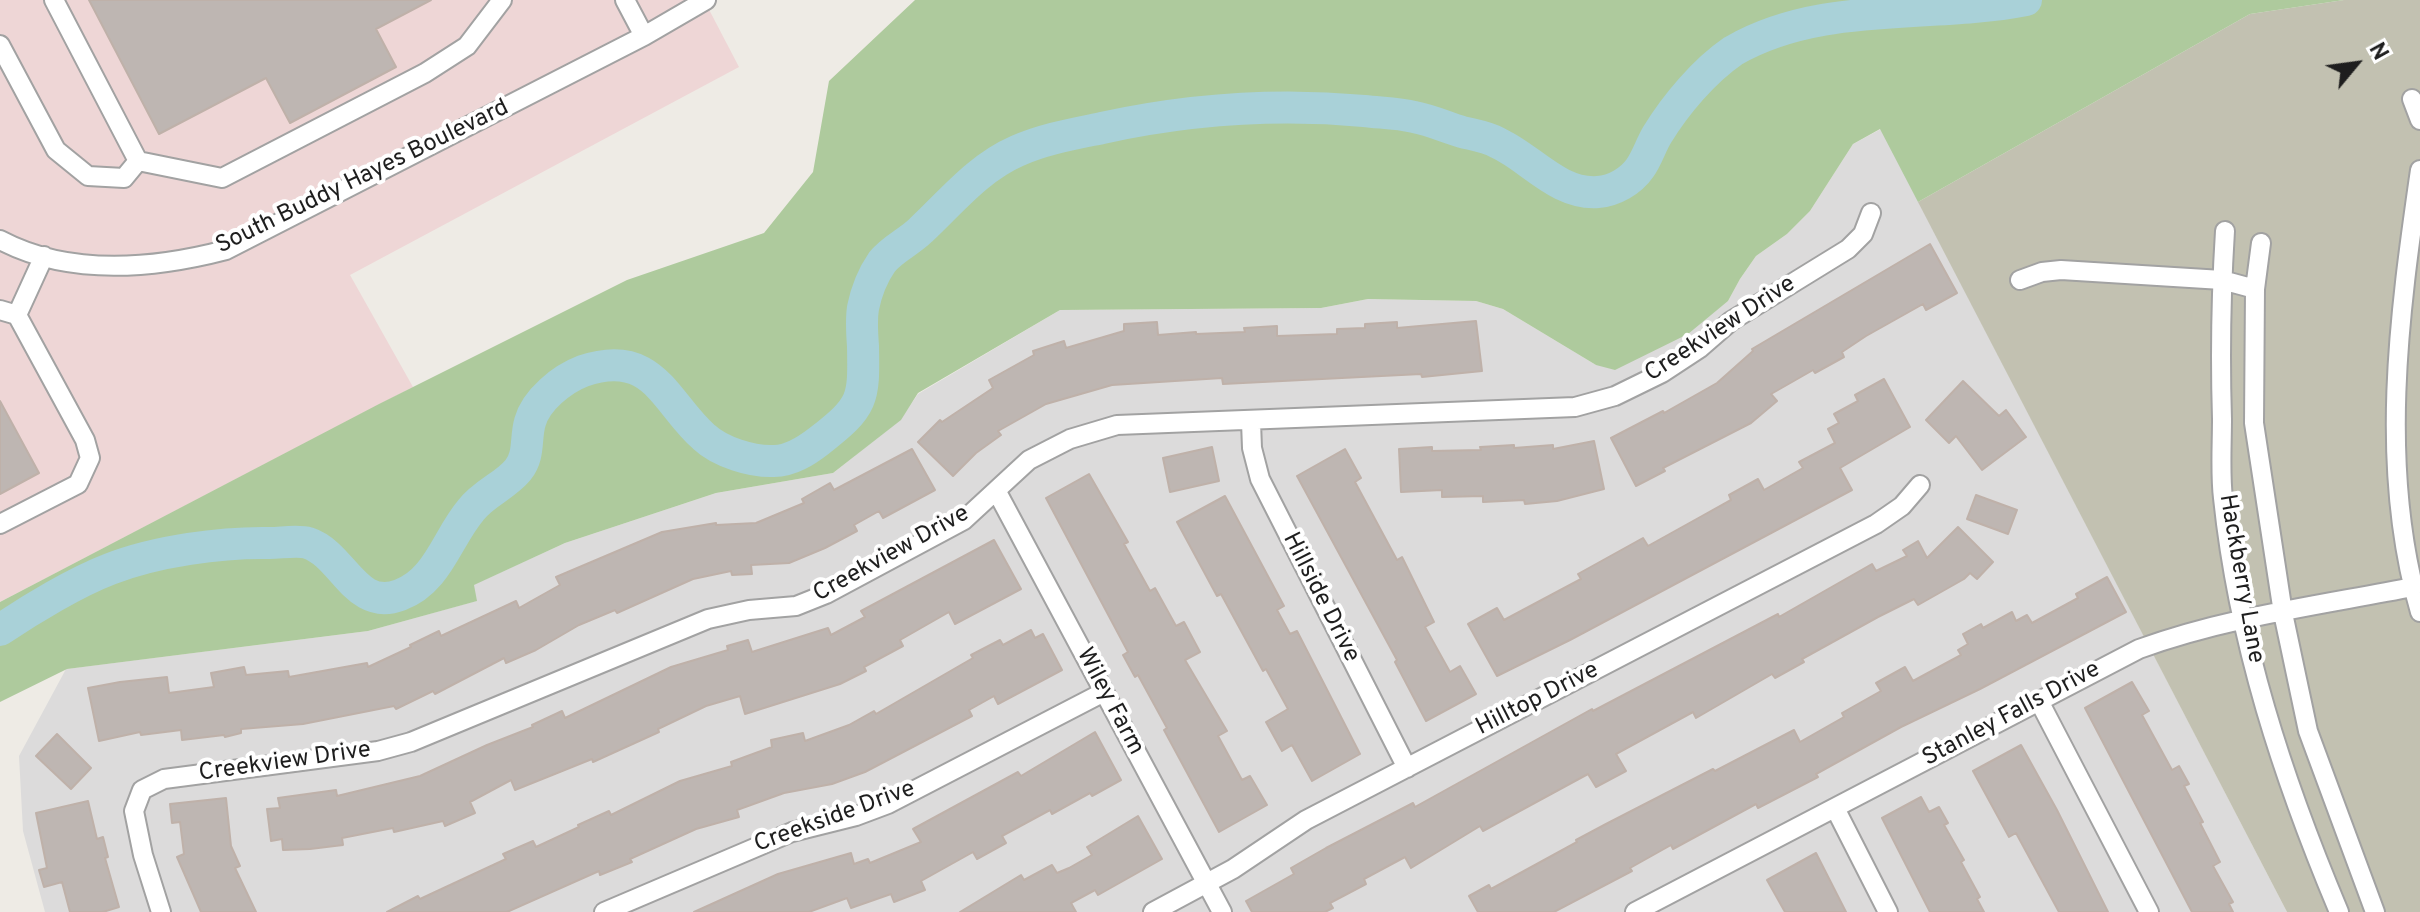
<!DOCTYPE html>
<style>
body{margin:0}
#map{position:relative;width:2420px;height:912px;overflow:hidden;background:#eeebe5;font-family:Overpass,sans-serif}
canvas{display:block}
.north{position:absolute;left:2316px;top:24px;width:80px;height:80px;-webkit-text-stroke:6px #fff;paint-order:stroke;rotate:61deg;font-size:22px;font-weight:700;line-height:32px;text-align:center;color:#1e1e1e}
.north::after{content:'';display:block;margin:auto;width:28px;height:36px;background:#1e1e1e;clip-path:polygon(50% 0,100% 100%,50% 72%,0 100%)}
</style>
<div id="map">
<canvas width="2420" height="912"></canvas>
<div class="north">N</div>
</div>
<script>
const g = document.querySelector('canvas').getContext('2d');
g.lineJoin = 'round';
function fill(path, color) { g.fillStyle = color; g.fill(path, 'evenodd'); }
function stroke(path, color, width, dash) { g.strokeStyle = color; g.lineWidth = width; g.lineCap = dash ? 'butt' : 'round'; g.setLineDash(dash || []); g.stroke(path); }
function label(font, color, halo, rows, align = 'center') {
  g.font = font + ' Overpass,sans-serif'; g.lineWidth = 8; g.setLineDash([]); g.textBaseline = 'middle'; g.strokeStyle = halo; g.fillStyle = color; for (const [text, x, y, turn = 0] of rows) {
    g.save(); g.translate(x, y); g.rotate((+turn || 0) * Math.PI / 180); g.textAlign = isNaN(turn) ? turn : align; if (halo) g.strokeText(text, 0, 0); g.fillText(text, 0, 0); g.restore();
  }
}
const residential = new Path2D(`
 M1881,129L2287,912H45L23,831L19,756L66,669L368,631L476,601L473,585L565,543L716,493L833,473L900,420L918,394L1060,310L1321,308L1368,299L1476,301L1503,309L1596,365L1712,313L1728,301L1740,279L1756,256L1787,234L1810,211L1853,144Z`);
const commercial = new Path2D(`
 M0,0H704L739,67L350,275L413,387L0,602Z`);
const construction = new Path2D(`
 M2344,0H2420V912H2287L1918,202L2250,14Z`);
const forest = new Path2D(`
 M915,0H2344L2250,14L1918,202L1880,129L1853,144L1810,211L1787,234L1756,256L1740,279L1728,301L1688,334L1615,370L1596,365L1503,309L1476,301L1368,299L1321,308L1060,310L918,393L901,420L833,473L716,493L565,543L474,585L477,601L368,631L67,669L0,702V602L379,404L627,280L764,233L813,172L829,81Z`);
const river = new Path2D(`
 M0,630C31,609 76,582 110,569C156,551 222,542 270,543C281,543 298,540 308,543C344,555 355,612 400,595C438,581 447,538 471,510C484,493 505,486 518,470C530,455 525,439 530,422C536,400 562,379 583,371C654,347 665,403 704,437C720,452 752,462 774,461C791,461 806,451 819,441C864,406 864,400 863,346C862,333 861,320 863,308C866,293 873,275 882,262C892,249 909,242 921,230C951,202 978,168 1017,151C1044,139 1073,134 1102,128C1189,109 1276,103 1364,111C1381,113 1398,113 1414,117C1430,120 1446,127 1462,132C1474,135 1488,137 1498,143C1531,158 1558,195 1598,192C1614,191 1631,181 1640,168C1647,158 1651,145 1657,135C1676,104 1704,71 1733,51C1821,0 1928,19 2026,0`);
const building = new Path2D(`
 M89,0H431L376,29L396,67L290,123L266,78L159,134Z
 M1930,244L1957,293L1926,310L1923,304L1866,336L1842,352L1844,357L1815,373L1813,370L1771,394L1777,401L1751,423L1663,468L1665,471L1636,486L1611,438L1663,411L1664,413L1717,383L1753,351L1752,349Z
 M1476,321L1482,371L1422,377L1421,374L1223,384L1222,378L1112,385L1046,404L998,431L1001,435L976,453L953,476L918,442L940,420L942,422L993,388L989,380L1034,355L1033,351L1064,341L1066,348L1124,331V324L1157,322L1158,335L1196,332V334L1245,332L1244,328L1277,326V336L1337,334V329L1365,328V324L1397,322V328Z
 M1884,379L1910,427L1840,468L1852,490L1570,640L1497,676L1468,624L1497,608L1504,620L1581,579L1578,574L1643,538L1648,546L1702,516L1731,500L1729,495L1758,479L1764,490L1803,468L1799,462L1835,443L1828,429L1839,423L1834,414L1858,401L1855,395Z
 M1963,381L1999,416L2006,410L2026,437L1982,470L1956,436L1949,443L1926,420Z
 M0,401L39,473L0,494Z
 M1594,441L1604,489L1557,501L1525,504L1524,500L1483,502V496L1442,497V490L1401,492L1399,449L1432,447V451L1481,450L1480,447L1514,445V448L1553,445V449Z
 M1212,447L1219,481L1170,492L1163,458Z
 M912,449L935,490L883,518L879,511L854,525L857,531L825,548L789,563L751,565L752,574L732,575L731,571L693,579L617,613L615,610L579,625L536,650L506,663L504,658L435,694L433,691L396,709L394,706L303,724L241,729V733L225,737L224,735L182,740L181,730L141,735L140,732L99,741L88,688L120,682L167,677L169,693L214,687L211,673L244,667L246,675L288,671L289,677L367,663L368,667L411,647L410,645L439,631L441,636L516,601L519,608L560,585L556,577L662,532L716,523V525L756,523L804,503L802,499L830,483L834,490Z
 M1345,449L1361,478L1355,482L1397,560L1402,557L1434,622L1425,627L1450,672L1460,666L1476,694L1426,721L1395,662L1397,660L1297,476Z
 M1089,474L1128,542L1124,544L1150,591L1155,588L1176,626L1184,622L1200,652L1185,660L1227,731L1218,736L1242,780L1250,776L1267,805L1219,832L1164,730L1167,728L1138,675L1135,677L1123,655L1128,652L1046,498Z
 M1976,495L2017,510L2008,534L1967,519Z
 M1225,496L1284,606L1277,610L1290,634L1297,631L1360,754L1312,781L1292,745L1282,751L1266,722L1288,709L1266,669L1263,671L1221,594L1217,596L1177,522Z
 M1958,527L1993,562L1977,579L1970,573L1964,579L1918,605L1914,599L1878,617L1802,659L1804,662L1775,678L1772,674L1696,718L1693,712L1616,754L1626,771L1596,787L1588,774L1483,831L1480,826L1411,868L1405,857L1364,879L1366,884L1330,903L1333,908L1325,912H1252L1246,901L1294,874L1291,868L1326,848L1413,803L1415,807L1592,709L1593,711L1778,614L1779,617L1872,564L1876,571L1907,556L1903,550L1918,541L1927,558Z
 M994,540L1021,589L955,624L949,612L900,640L903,646L864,667L866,671L840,684L745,714L740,696L706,706L658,729L659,732L593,762L592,759L515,790L511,780L470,802L475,813L445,826L443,821L394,832L393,828L342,838L343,845L310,849L283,850L282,839L271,841L267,809L280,808L278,798L336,790L337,796L420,776L487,745L533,727L532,725L562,711L565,718L671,667L728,650L727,646L748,640L752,652L828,628L831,635L865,617L861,611Z
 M2107,577L2126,612L1980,689L1901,727L1816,774L1818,777L1758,808L1756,804L1673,849L1671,845L1630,868L1632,871L1554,912H1478L1469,896L1489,885L1491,889L1577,842L1576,840L1606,824L1713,769L1715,771L1794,730L1800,742L1844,717L1842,713L1881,691L1876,683L1905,667L1913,681L1961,655L1958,650L1968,644L1963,634L1981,624L1983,628L2012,612L2016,621L2027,615L2032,623L2078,598L2076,594Z
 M1031,630L1035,638L1043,634L1062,670L998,704L994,696L969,710L972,716L865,772L832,784L784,793L737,810L739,817L696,829L630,859L632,862L600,875L599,871L507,912H387L418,896L420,899L506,859L503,854L533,841L536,847L579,827L578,825L609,811L611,815L680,781L732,766L731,762L772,747L771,740L803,733L805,741L849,725L874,711L876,714L973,658L971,655L1000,640L1003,645Z
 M2132,682L2149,711L2142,715L2172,770L2179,766L2189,784L2184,786L2203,822L2200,823L2220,862L2213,866L2233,902L2229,904L2233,912H2192L2085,708Z
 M1095,732L1121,780L1092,796L1090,793L1052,814L1050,810L1002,836L1006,843L977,859L973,852L921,881L925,890L894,902L891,894L851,908L847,898L809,912H694L778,874L851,853L854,864L868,859L870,863L921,842L913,829L1018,772L1021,776Z
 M57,734L91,768L71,789L36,756Z
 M2021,745L2057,810L2108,912H2059L2016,833L2009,837L1973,771Z
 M1921,797L1929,812L1939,807L1948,823L1944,825L1964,860L1961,862L1980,897L1977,899L1984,912H1930L1882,818Z
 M226,798L231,846L240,866L235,868L256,912H201L177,857L184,854L180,822L172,823L170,804Z
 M88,801L97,839L103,837L108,857L105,858L119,907L103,912H70L62,882L44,887L39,870L47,868L36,813Z
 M1138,816L1162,859L1098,895L1095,890L1071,903L1076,912H960L1021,875L1024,880L1052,865L1057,873L1069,868L1092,855L1087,847Z
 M1816,853L1846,912H1785L1767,880Z`);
const minor = new Path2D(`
 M54,0L138,161L222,178L425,73L467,46L502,0
 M625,0L644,36
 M0,45L56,150L88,176L124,178L138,161
 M2412,99L2420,120
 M2420,170C2399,315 2378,468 2420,612
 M2225,231C2221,294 2220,356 2222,419C2222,445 2220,473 2223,498C2238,642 2283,779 2339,912
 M0,240C70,277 153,269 226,250L644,36L706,0
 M2261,243L2255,289L2254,423L2283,613L2308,731L2375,912
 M2020,280L2042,272L2061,270L2222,280L2255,289
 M0,310L17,315L85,440L90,458L78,484L0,524
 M17,315L44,256
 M1251,422L1252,448L1260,479L1407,768
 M997,492L1222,912
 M2039,701L2149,912
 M1835,808L1888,912
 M161,912L143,855L134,811L142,790L164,779L378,751L411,742L708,619L749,610L796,606L826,594L964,520L1029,460L1070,439L1117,425L1575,407L1615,396L1662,373L1700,348L1731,321L1848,249L1863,234L1871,213
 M604,912L792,832L856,816L888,804L1104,692
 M1153,912L1233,869L1306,820L1876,524L1902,506L1920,485
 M1635,912L2139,649C2227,617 2321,605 2413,587`);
const streetNames = [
 ["South Buddy Hayes Boulevard",363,178,-26],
 ["Creekview Drive",1721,330,-33],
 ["Creekview Drive",892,555,-29],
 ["Hackberry Lane",2240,579,80],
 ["Hillside Drive",1320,598,63],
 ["Hilltop Drive",1538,700,-27],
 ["Wiley Farm",1109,702,62],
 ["Stanley Falls Drive",2012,715,-28],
 ["Creekview Drive",285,763,-8],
 ["Creekside Drive",835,818,-20]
];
fill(residential, '#dcdbdb');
fill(commercial, '#eed6d6');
fill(construction, '#c2c1b1');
fill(forest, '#aeca9d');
stroke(river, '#a9d1d8', 32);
fill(building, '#beb6b2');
stroke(building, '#bfb1a9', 2);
stroke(minor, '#a2a2a2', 22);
stroke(minor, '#fff', 18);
label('24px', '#1e1e1e', '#fff', streetNames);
</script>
